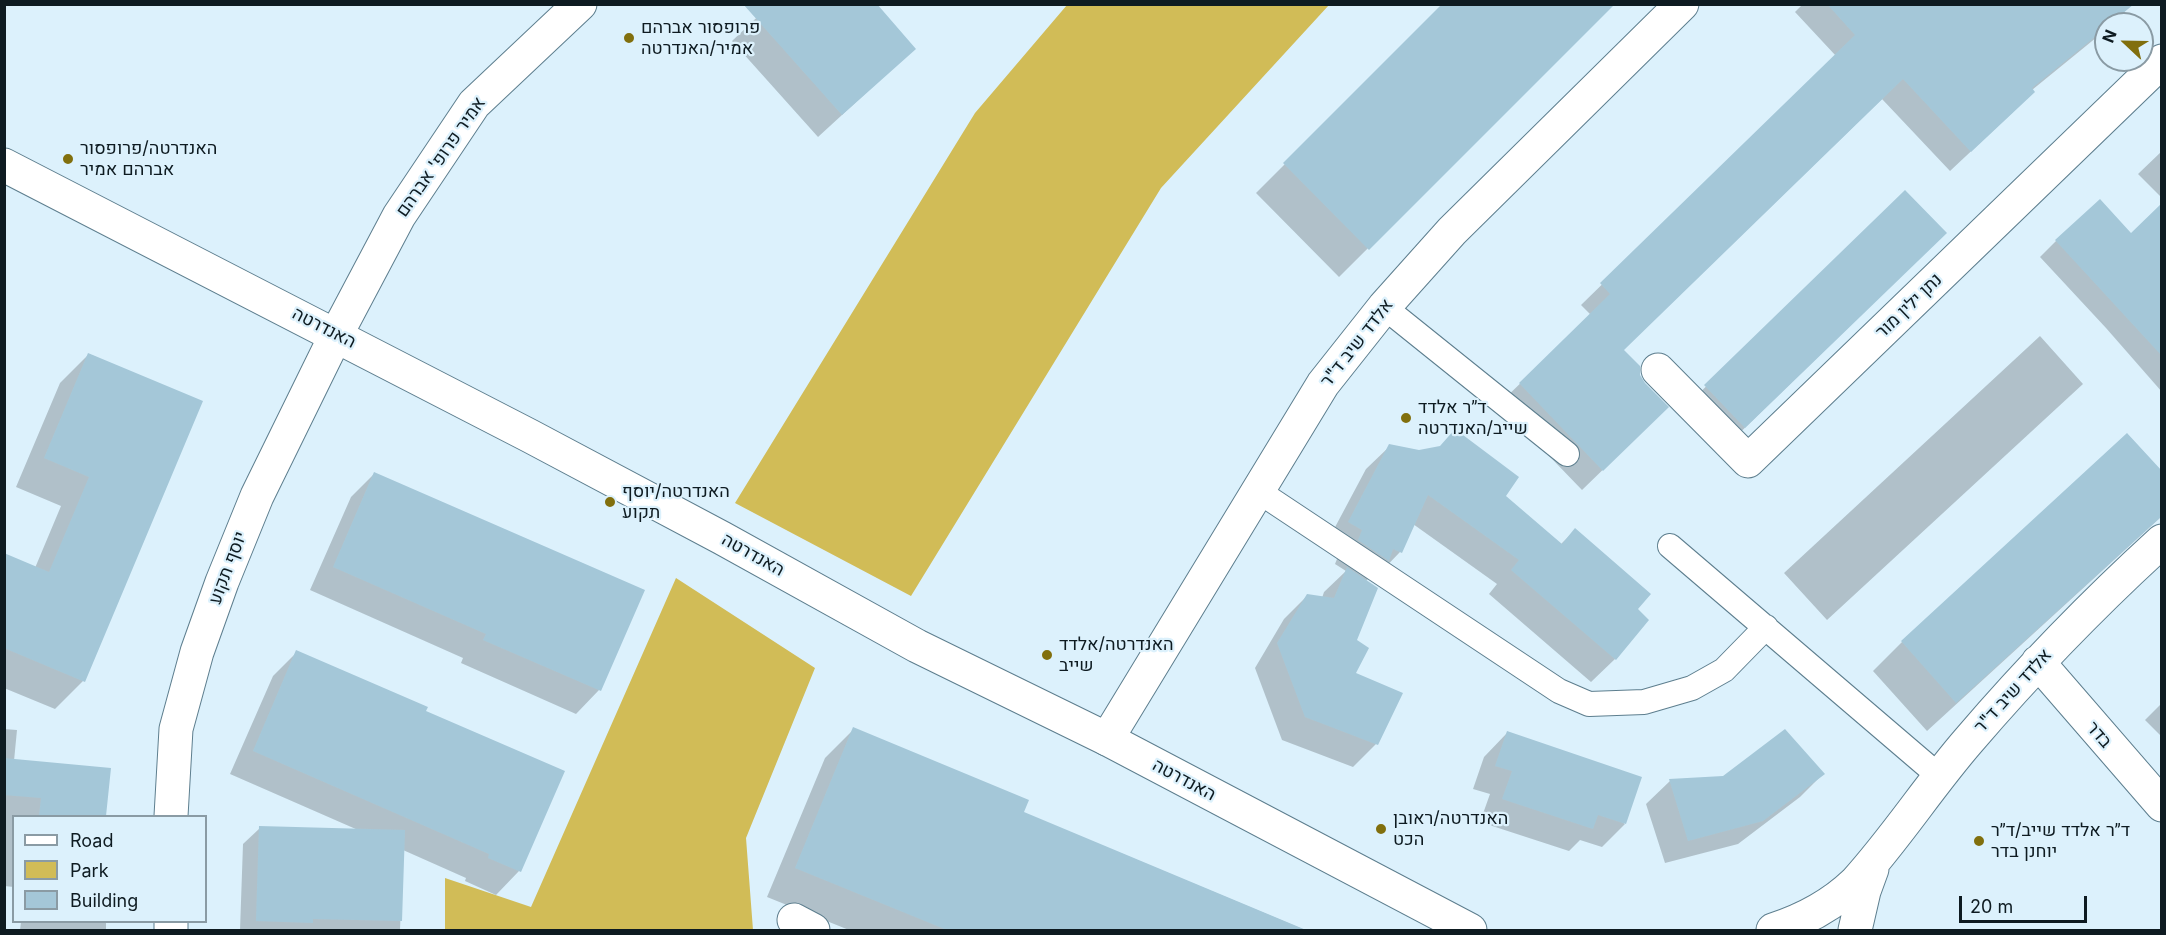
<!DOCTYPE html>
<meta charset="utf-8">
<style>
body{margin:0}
#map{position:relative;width:2166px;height:935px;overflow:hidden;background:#dcf1fc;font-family:Inter,sans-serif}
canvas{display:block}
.frame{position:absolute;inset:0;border:6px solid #0e1b21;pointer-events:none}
.legend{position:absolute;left:12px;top:815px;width:195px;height:108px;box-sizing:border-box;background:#dcf1fc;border:2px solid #8a9ba4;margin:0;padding:8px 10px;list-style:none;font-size:18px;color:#0e1b21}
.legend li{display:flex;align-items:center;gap:12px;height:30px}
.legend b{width:30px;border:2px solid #8a9ba4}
.north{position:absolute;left:2094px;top:12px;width:60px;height:60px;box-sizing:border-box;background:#dcf1fc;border:2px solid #8a9ba4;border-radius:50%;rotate:292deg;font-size:16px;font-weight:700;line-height:24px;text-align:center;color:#0e1b21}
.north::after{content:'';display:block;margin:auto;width:21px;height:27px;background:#816f0d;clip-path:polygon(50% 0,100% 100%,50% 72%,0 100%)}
.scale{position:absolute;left:1959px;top:896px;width:128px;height:27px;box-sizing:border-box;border:3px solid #0e1b21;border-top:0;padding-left:8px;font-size:18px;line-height:21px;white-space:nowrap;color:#0e1b21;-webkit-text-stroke:4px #dcf1fc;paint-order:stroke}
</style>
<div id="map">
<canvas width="2166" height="935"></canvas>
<div class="frame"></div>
<ul class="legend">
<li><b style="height:8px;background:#fff"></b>Road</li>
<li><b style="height:16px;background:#d1bc57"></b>Park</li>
<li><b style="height:16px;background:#a4c7d8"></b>Building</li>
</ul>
<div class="north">N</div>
<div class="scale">20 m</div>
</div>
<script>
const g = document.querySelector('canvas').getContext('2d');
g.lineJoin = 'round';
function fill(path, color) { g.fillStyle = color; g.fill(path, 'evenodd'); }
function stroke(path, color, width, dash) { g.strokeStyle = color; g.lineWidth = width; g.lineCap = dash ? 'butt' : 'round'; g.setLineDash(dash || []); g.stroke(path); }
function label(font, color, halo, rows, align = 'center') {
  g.font = font + ' Inter,Heebo,sans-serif'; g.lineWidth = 4.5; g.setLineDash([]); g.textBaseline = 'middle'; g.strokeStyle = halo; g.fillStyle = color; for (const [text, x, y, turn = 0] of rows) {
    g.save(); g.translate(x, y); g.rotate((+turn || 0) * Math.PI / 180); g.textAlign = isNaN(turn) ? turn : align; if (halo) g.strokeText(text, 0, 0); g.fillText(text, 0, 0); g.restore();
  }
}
const green = new Path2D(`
 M1067,5H1329L1161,188L911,596L735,503L975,113Z
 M676,578L815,668L746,838L753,930H445V878L531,907Z`);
const shadow = new Path2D(`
 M771,4L914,49L818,137L732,41Z
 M1445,4H1613L1339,277L1256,193Z
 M1803,4H2133L2110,24H2106V28L2097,37L2032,90L2013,112L1950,171L1882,99L1623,350L1646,428L1582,490L1499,404L1591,315L1581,305L1836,56L1795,12Z
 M2162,151V198L2138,174Z
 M1905,192L1922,256L1721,451L1682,410Z
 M2162,205V392L2106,328L2040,257L2056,241L2131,235Z
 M2040,336L2083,384L1827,620L1784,573Z
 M89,354L201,402L83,681L55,709L4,688V555L35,568L61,506L16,487L60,383Z
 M2127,435L2162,516L1927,731L1873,671L1902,642Z
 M1390,446L1504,497L1560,545L1575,530L1636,609L1647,620L1615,659L1591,682L1489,594L1497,584L1413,524L1400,552L1377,576L1373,574L1366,581L1355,641L1354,673L1376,744L1353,767L1282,740L1255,668L1284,619L1308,595L1322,598L1324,592L1346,571L1335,564L1339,554L1325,546L1366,469Z
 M374,474L643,591L599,690L576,714L461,663L463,658L310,590L351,497Z
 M297,652L424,711L519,871L496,895L465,881L466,878L403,850L400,930H240L243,844L260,828L358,830L230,774L273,676Z
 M2162,703V737L2145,720Z
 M4,729L17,730L14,761L109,769L105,816H14V887L4,886Z
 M854,729L1022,812L1305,930H849L767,897L825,758Z
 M1507,733L1625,824L1602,847L1580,840L1569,851L1480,822L1490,794L1473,789L1484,757Z
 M1823,774L1800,797L1738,844L1665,863L1646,804L1670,781Z
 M21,922H106V930H20Z`);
const building = new Path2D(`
 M743,4H877L916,49L842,115Z
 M1442,4H1615L1369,250L1283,163Z
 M1827,4H2134L2110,24H2106V28L2032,88L2035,92L1971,152L1903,79L1624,350L1640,366V375L1645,383L1669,407L1603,471L1519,383L1610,294L1600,283L1855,35Z
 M1905,190L1947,233L1745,428L1704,385Z
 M2100,199L2131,233L2162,203V356L2055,240Z
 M88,353L203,401L85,682L4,648V553L49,572L89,477L44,458Z
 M1455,429L1519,477L1506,496L1562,544L1575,528L1651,594L1638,609L1649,620L1616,660L1511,570L1519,560L1428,495L1402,553L1393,549L1389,561L1358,540L1362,530L1348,522L1389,444L1419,450L1440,446Z
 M2127,433L2162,471V516L1956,703L1901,641Z
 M374,472L645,590L601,691L483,640L486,634L333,567Z
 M1347,567L1378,588L1357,640L1369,648L1356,673L1403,693L1378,745L1305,717L1277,643L1307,594L1334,598Z
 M296,650L428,707L426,711L565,771L521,872L488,858L489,854L253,751Z
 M853,727L1029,800L1024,812L1306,930H947L795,868Z
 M1785,729L1825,774L1763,821L1688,841L1669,779L1723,776Z
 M1507,731L1642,777L1626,824L1598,815L1593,829L1502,799L1512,771L1495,766Z
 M4,758L111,768L106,816H39L41,798L4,795Z
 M259,826L405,830L402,921L313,919V923L256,921Z`);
const lane = new Path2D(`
 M1384,307L1567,454
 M1258,491L1559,691L1589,704L1644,702L1692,688L1724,670L1766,627
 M1670,546L1939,776`);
const street = new Path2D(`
 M1658,370L1748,461L2162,61
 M2038,662L2162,805
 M1107,739L1323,384L1384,307L1452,231L1682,4
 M171,816L176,729L197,652L222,582L257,496L336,335L399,216L474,104L580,4
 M794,920L813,930
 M171,930V922
 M1773,930C1804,920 1832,905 1855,883C1896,838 1929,786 1969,740C2029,670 2093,604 2162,541
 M1855,930L1864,891L1872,869`);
const secondary = new Path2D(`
 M4,165L530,436L722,538L917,646L1107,739L1470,930`);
const markers = [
 [629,38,6,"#816f0d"],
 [68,159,6,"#816f0d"],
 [1406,418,6,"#816f0d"],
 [610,502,6,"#816f0d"],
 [1047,655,6,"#816f0d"],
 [1381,829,6,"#816f0d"],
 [1979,841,6,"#816f0d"]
];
const poiNames = [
 ["פרופסור אברהם",641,28],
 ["אמיר/האנדרטה",641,49],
 ["האנדרטה/פרופסור",80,149],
 ["אברהם אמיר",80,170],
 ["ד״ר אלדד",1418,408],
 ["שייב/האנדרטה",1418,429],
 ["האנדרטה/יוסף",622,492],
 ["תקוע",622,513],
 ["האנדרטה/אלדד",1059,645],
 ["שייב",1059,666],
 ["האנדרטה/ראובן",1393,819],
 ["הכט",1393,840],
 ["ד״ר אלדד שייב/ד״ר",1991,831],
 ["יוחנן בדר",1991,852]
];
const streetNames = [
 ["אמיר פרופ' אברהם",441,157,-55],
 ["נתן ילין מור",1909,306,-44],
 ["האנדרטה",324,328,27],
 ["אלדד שיב ד\"ר",1357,343,-52],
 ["האנדרטה",753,555,29],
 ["יוסף תקוע",228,568,-69],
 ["אלדד שיב ד\"ר",2013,691,-48],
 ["בדר",2099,735,49],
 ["האנדרטה",1184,780,28]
];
fill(green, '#d1bc57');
fill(shadow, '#0003');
fill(building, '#a4c7d8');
stroke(lane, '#5d7e8e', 26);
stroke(street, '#5d7e8e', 35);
stroke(secondary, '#5d7e8e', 35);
stroke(lane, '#fff', 24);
stroke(street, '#fff', 33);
stroke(secondary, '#fff', 33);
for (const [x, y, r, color] of markers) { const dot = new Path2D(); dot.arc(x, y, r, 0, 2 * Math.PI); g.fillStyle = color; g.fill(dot); stroke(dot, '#dcf1fc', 2); }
label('18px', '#0e1b21', '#dcf1fc', poiNames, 'left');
label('18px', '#0e1b21', '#dcf1fc', streetNames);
</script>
